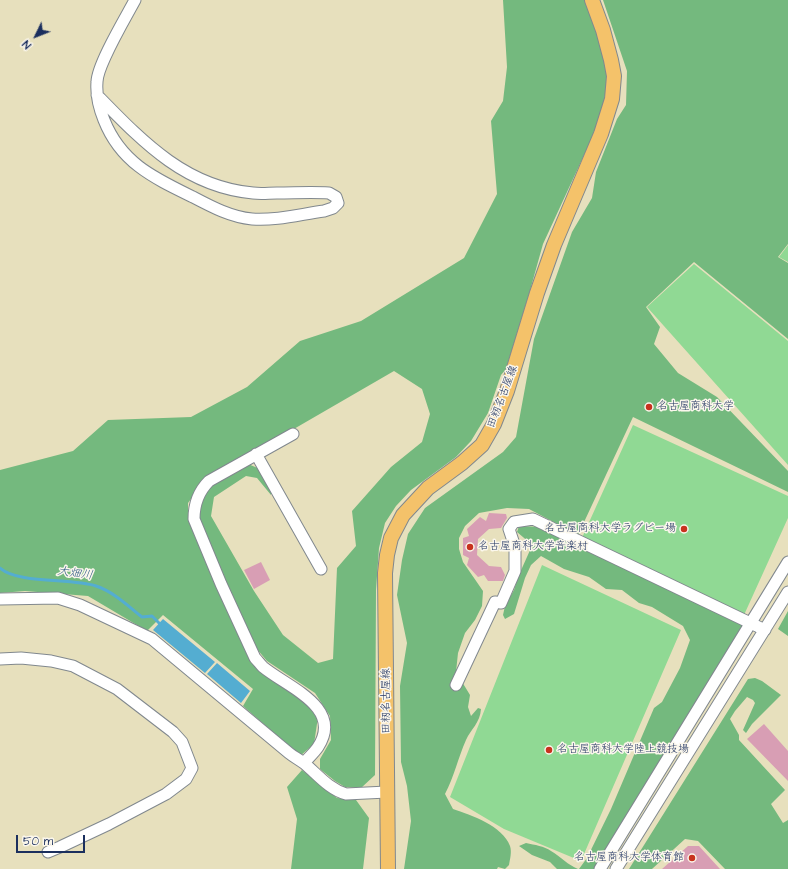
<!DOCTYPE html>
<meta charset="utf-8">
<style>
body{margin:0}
#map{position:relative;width:788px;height:869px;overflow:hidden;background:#e7e0bd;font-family:"Architects Daughter",sans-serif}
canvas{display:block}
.north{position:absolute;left:16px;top:16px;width:40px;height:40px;-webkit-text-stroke:3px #fbf7ec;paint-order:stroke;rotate:227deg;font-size:11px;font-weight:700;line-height:16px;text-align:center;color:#1b2f5e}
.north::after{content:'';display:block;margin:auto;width:14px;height:18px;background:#1b2f5e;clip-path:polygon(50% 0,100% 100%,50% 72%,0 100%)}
.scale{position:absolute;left:16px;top:835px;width:69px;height:18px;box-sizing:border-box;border:2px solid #1b2f5e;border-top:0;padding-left:5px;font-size:12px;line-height:14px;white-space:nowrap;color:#1b2f5e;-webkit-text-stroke:3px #fbf7ec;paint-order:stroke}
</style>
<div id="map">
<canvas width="788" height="869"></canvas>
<div class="north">N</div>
<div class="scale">50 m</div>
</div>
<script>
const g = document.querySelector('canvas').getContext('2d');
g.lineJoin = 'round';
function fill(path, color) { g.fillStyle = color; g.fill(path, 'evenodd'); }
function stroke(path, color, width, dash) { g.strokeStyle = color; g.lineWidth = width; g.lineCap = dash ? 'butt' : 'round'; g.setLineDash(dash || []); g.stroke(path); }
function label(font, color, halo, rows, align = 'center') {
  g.font = font + ' "Architects Daughter","Klee One",sans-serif'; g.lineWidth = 3; g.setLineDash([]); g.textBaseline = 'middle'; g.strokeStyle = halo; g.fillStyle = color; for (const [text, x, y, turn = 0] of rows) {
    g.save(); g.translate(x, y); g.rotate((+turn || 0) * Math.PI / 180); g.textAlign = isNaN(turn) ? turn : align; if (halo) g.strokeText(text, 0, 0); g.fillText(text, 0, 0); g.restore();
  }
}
const green = new Path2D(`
 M788,245V262L779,257Z
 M694,264L788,341V465L647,307Z
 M633,425L788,496V518L744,615L581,540Z
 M542,565L681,630L581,861L504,829L450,797Z`);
const forest = new Path2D(`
 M503,0H585L601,45L606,64L607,80L603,109L591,140L543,244L529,294L506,369L501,375L488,413L471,441L456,457L411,490L396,506L385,523L379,548L376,590L375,775L361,788L345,787L335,781L320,769V759L331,740L330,716L315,693L267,661L251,642L198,522V501L208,484L248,464L260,469L271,487V495L257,478L246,476L214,497L211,516L254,591L283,635L318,663L333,659L337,568L356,546L352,511L391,467L422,442L430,414L422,389L394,371L204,481L188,503V516L195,537L252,658L307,703L318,717L314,744L300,756L243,706L253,689L163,615L147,631L88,596L25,591L0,593V470L73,451L108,420L191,417L247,387L300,341L361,321L464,258L497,194L491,121L503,101L507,67Z
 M603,0H788V244L778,257L788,263V339L694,262L646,307L660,327L654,344L678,373L717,397L788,471V492L633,417L578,535L529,509L507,508L479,513L465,526L459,538V549L463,562L483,591L482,606L475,620L465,633L458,653L456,672L470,695L468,707L471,716L478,708L481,709C480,723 471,729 466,740C458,758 454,777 445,794L453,809C471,815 503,826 510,846C512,852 510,859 509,865L505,869L498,867L497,869H404L411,821L407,786L401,762L400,686L407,643L397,595L402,560L408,534L425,508L503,452L516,437L534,339L572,232L592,198L596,172L617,119L626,105L627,71Z
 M519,526L543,527L746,623L595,869H579L587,858L611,809L654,708L662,702L680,668L690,640L683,626L652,607L639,603L622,590L606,589L589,577L564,569L541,556L531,565L525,578L514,614L505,619L503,615L505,606L514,590L518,577L531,548L530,543L517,532Z
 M788,611V636L778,629Z
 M755,678L762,681L781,695L752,724L746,733L743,730L755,703L753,700L747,697L735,711L730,719L739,735V740L785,790L771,804L783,823L788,820V869H725L698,841L685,839L652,869H629L748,679Z
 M302,770L337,798L356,800L369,818L363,869H291L297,819L287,787Z
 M526,843C535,845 544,846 551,851C561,857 568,865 578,869H557L550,862L532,855L519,846Z`);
const water = new Path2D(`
 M163,619L215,662L205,673L153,630Z
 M217,663L250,691L241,703L207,674Z`);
const stream = new Path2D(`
 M0,568C18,584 71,578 96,586C114,592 128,606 142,617L152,616L160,624`);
const building = new Path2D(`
 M489,513L506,514L507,518L501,528L489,529L478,539L477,555L489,566L501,567L505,575L503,581H488L484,575L478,577L467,565L469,558L463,555V538L469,536L467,529L480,517L486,521Z
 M261,562L270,580L254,589L244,570Z
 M764,724L788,751V781L747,739Z
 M688,846H699L720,869H662Z`);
const minor = new Path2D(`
 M97,95C142,141 185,187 253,193C261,194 269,193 277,193C294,193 311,192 329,193L336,197L338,203L333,208L324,211C301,214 276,221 252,219C231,217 212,207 193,197C154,178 121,163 104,120C99,108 96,95 97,82C97,65 126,17 135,0
 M293,434L209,481C198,492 194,504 194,519L221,584L255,658C258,661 260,664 263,667C287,687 344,707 318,747C314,753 308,758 304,763
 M256,454L321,569
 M0,599L58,598L80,605L152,639L289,753C294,757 300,760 305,764C318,775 329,789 346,794L387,792
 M0,659L21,658L51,661L73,666L117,689L173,732L182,742L192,768L186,779L166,794L109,824L60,847L48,852
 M456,685L495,602L501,603L515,571V547L509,529L514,522L533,519L765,630
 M600,869L788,562
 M616,869L788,592`);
const major = new Path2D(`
 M388,869L385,573L387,555L391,538L403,515L428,488L462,463L482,445L494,424L507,391L537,293L554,245L601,134L612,99L614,76L611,60L603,30L592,0`);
const markers = [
 [649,407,4,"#c8321e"],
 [684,529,4,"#c8321e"],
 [470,547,4,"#c8321e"],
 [549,750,4,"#c8321e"],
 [692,858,4,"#c8321e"]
];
const streetNames = [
 ["田籾名古屋線",503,397,-69],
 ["田籾名古屋線",387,701,-90]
];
const poiNames = [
 ["名古屋商科大学",657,407],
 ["名古屋商科大学ラグビー場",676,529,"right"],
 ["名古屋商科大学音楽村",478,547],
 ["名古屋商科大学陸上競技場",557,750],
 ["名古屋商科大学体育館",684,858,"right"]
];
const waterNames = [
 ["大畑川",75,574,8]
];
fill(green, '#90d994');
fill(forest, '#74b97e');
fill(water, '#54add1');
stroke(stream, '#54add1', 3);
fill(building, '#d89eb4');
stroke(minor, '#81888e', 13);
stroke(major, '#81888e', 16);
stroke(minor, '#fff', 11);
stroke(major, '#f4c26a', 14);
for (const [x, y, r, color] of markers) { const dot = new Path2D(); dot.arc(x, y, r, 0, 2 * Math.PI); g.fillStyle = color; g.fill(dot); stroke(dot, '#fbf7ec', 1.5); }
label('11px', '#1b2f5e', '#fbf7ec', streetNames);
label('11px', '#1b2f5e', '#fbf7ec', poiNames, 'left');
label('italic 12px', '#2f5b86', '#fbf7ec', waterNames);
</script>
